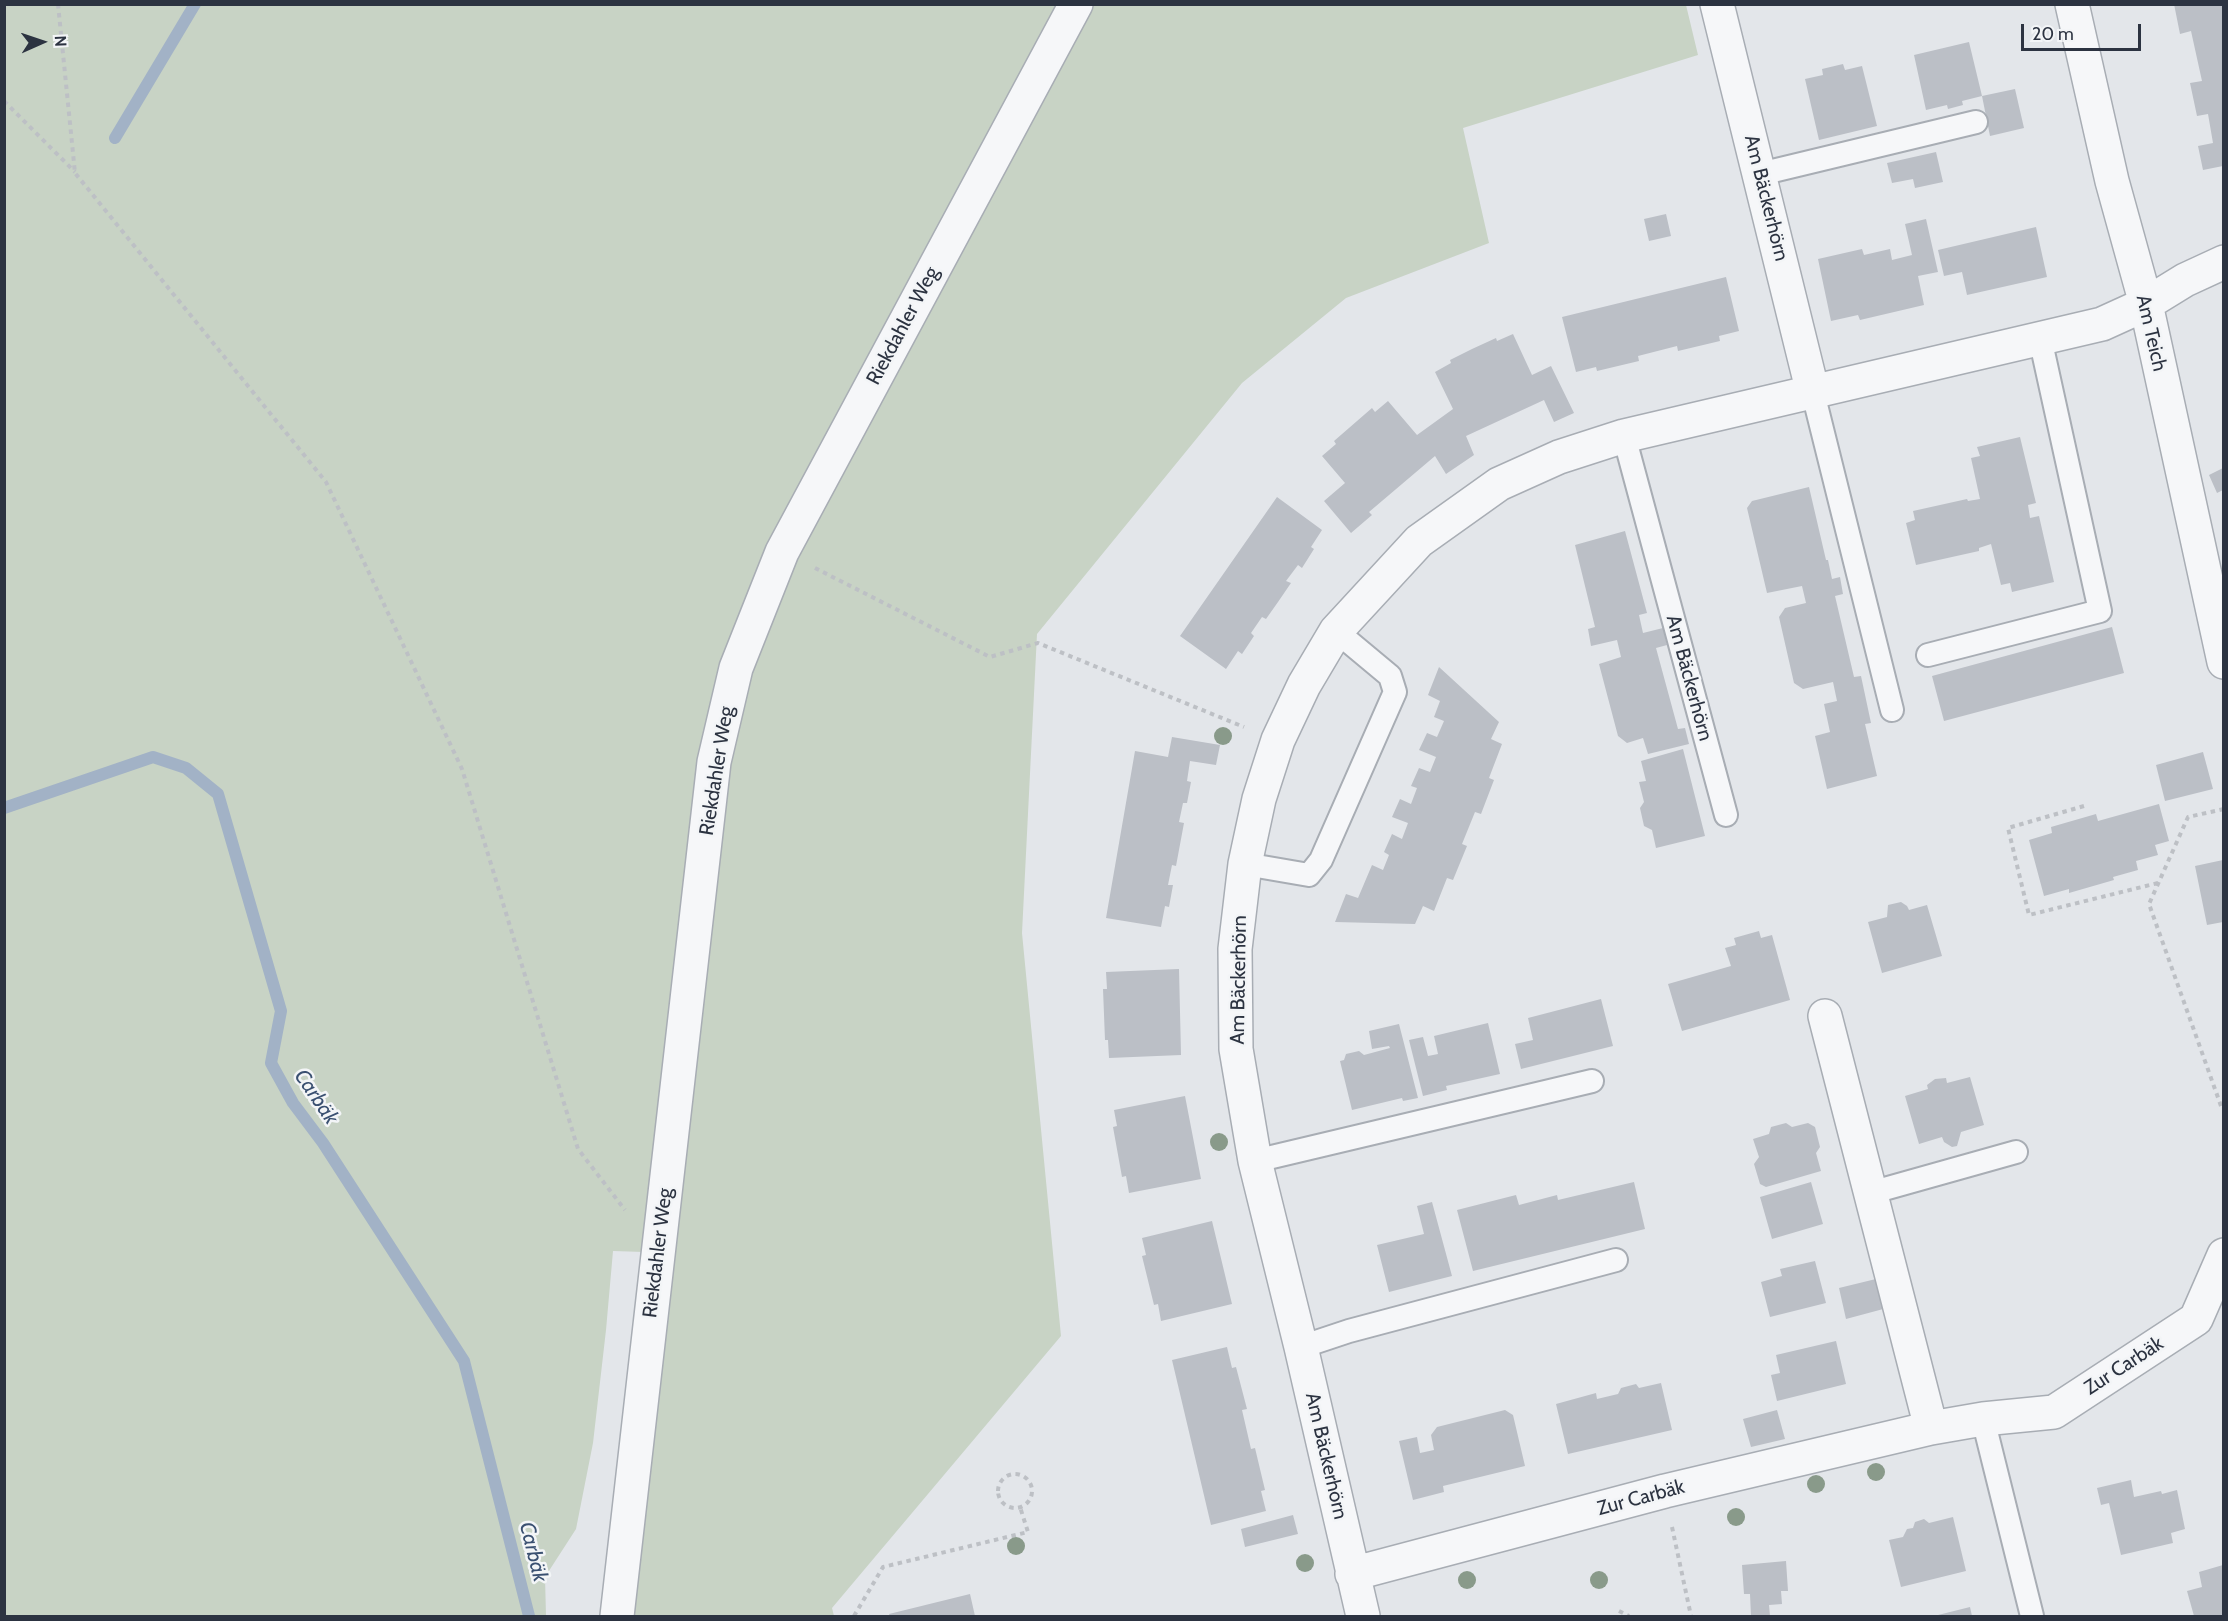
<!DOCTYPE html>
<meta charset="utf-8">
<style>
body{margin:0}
#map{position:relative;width:2228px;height:1621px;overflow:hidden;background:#e3e6ea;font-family:Cabin,sans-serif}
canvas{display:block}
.frame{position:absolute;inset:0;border:6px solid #2c3341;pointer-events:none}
.north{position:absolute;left:12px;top:12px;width:60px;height:60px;-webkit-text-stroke:4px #f3f5f7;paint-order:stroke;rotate:87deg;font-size:16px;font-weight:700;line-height:24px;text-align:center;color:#2c3341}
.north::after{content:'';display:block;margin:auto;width:21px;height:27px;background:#2c3341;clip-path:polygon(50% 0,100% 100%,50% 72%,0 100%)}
.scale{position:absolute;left:2021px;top:24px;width:120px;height:27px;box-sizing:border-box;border:3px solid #2c3341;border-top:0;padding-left:8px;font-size:18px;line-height:21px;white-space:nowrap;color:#2c3341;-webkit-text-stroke:4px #f3f5f7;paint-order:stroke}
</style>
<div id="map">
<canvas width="2228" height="1621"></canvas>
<div class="frame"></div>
<div class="north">N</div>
<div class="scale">20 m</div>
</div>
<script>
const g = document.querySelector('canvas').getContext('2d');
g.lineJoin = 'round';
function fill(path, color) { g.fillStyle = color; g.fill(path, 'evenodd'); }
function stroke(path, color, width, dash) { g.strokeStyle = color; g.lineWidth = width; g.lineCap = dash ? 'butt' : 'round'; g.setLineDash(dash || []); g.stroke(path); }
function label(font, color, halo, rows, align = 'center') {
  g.font = font + ' Cabin,sans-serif'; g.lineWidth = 5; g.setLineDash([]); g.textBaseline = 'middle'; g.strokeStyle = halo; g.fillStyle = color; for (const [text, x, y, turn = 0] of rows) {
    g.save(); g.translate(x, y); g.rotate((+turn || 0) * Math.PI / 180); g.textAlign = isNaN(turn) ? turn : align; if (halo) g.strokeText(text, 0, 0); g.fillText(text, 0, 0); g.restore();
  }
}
const green = new Path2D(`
 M5,5H1686L1698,55L1463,128L1489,243L1346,298L1242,383L1037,634L1022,933L1061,1336L832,1608L834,1616H617L644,1252L613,1251L606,1330L593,1443L576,1529L545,1577L546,1616H5Z`);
const stream = new Path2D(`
 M115,138L195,4
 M4,808L153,757L186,768L218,794L281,1011L271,1063L293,1103L323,1143L464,1361L529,1616`);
const building = new Path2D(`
 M2174,4H2223V166L2203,170L2198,146L2213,143L2208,114L2197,116L2190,83L2202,81L2191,31L2180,34Z
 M1969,42L1982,96L2015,89L2024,128L1990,136L1982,96L1962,101L1963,105L1948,109L1947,105L1926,110L1914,55Z
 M1843,64L1845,70L1862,66L1877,126L1819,140L1805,79L1823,75L1822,69Z
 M1936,152L1943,182L1915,188L1913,179L1892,183L1887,163Z
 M1666,214L1671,236L1649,241L1644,219Z
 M1926,219L1938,272L1918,276L1924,305L1860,320L1858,315L1831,321L1818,259L1862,249L1864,255L1890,249L1892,260L1912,255L1905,224Z
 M2036,227L2047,277L1967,295L1962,272L1944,276L1938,250Z
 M1726,277L1739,331L1719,336L1720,341L1678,351L1677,346L1638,356L1639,361L1597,371L1596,367L1576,372L1562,317Z
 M1513,334L1532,375L1551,366L1574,413L1554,422L1544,400L1466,436L1474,455L1446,474L1435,456L1369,512L1372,515L1351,533L1324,501L1345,483L1322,456L1336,444L1334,441L1372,408L1375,412L1388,401L1417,435L1453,409L1435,372L1451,363L1450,360L1472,349L1496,338L1497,341Z
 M2020,437L2036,503L2028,505L2030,518L2039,516L2054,582L2012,592L2010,583L2001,585L1991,544L1979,548V551L1916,565L1906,523L1915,520L1913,511L1967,499L1968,501L1980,499L1971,458L1980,456L1977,447Z
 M2223,468V490L2217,493L2209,475Z
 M1809,487L1826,560H1828L1832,579L1840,577L1843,594L1835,596L1854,677L1861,676L1871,723L1865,724L1877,776L1827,789L1815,736L1830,732L1824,704L1837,701L1833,682L1803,689L1794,683L1779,617L1785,608L1806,603L1802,586L1767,593L1747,508L1752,501Z
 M1277,497L1322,530L1311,547L1314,549L1302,568L1298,565L1286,581L1291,583L1278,602L1266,619L1262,617L1251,633L1254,636L1242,654L1238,651L1226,669L1180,636Z
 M1625,531L1647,613L1639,615L1643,633L1663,628L1667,645L1656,648L1678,729L1685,728L1689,744L1648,754L1643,738L1627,743L1618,736L1599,664L1621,657L1617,640L1591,646L1588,629L1595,627L1575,545Z
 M2112,627L2124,673L1944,721L1932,676Z
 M1439,667L1499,722L1491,739L1502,744L1489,778L1494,780L1481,814L1475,812L1462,844L1467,846L1453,880L1447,878L1434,911L1423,906L1415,924L1335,922L1346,894L1358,898L1372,865L1383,870L1389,855L1384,852L1392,834L1402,839L1408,823L1392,817L1400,799L1411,804L1417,788L1411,786L1419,768L1430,772L1436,757L1419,750L1427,733L1437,737L1444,721L1434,717L1440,701L1428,695Z
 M1172,737L1220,745L1216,765L1190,761L1187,781L1191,782L1187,803H1183L1179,822L1184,823L1176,866L1172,865L1168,885H1173L1169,907L1165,906L1161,927L1106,918L1135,751L1168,757Z
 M1683,749L1705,836L1656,848L1652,830L1644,826L1640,808L1644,802L1639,782L1646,781L1641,761Z
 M2203,752L2213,789L2165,801L2156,765Z
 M2159,804L2169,841L2155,845L2158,855L2136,861L2138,870L2113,877L2114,880L2069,893V889L2044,896L2029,840L2052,833L2051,827L2096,814L2098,821Z
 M2223,860V922L2207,925L2195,866Z
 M1901,902L1907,906L1909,910L1927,905L1942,956L1882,973L1868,922L1887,917L1888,905Z
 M1759,931L1761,938L1772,935L1790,1000L1682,1031L1668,984L1731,966L1725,948L1736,945L1734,938Z
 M1179,969L1181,1055L1109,1058L1108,1040H1105L1103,989H1107L1106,972Z
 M1601,999L1613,1046L1521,1069L1515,1044L1533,1040L1528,1018Z
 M1488,1023L1500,1074L1446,1086L1447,1090L1423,1096L1409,1040L1423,1037L1428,1056L1438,1054L1434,1036Z
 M1399,1024L1418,1098L1403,1101L1402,1098L1352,1110L1340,1061L1344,1060L1346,1054L1359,1051L1364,1055L1390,1048L1389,1046L1372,1049L1369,1031Z
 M1970,1077L1984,1125L1961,1132L1957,1146L1952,1147L1944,1142L1942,1137L1919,1144L1905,1096L1928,1089L1927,1085L1935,1079L1946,1078L1947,1083Z
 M1185,1096L1201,1179L1129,1193L1126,1176L1122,1177L1113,1127L1117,1126L1114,1110Z
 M1786,1123L1792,1127L1808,1123L1815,1127L1820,1147L1816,1153L1821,1171L1766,1187L1760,1184L1754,1164L1759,1157L1753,1139L1769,1134L1771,1127Z
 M1634,1182L1645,1229L1473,1271L1457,1210L1516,1195L1519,1205L1557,1195L1558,1200Z
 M1811,1182L1823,1224L1772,1239L1760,1197Z
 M1432,1202L1452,1276L1389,1292L1377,1245L1424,1234L1417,1206Z
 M1212,1221L1232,1304L1161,1321L1158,1304L1154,1305L1142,1256L1146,1255L1142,1238Z
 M1815,1261L1826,1303L1770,1317L1761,1282L1782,1276L1780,1269Z
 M1880,1278L1887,1308L1846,1319L1839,1288Z
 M1836,1341L1846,1384L1777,1401L1771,1375L1780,1373L1776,1355Z
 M1227,1347L1232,1368L1236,1367L1247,1409L1242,1410L1251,1449L1255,1448L1265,1490L1261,1491L1266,1511L1211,1525L1172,1360Z
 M1661,1383L1672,1430L1568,1454L1556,1404L1596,1393L1597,1399L1618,1394L1621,1388L1636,1384L1639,1388Z
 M1505,1410L1513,1415L1525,1466L1443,1486L1444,1492L1413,1500L1399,1441L1417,1437L1420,1453L1434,1450L1431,1435L1437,1427Z
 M1777,1410L1785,1439L1751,1447L1743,1419Z
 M2131,1480L2134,1497L2161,1491L2162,1494L2177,1490L2185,1529L2171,1533L2173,1543L2121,1555L2109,1503L2101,1505L2097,1488Z
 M1293,1515L1298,1534L1245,1547L1241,1529Z
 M1953,1517L1966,1571L1901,1587L1889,1540L1903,1537L1907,1529L1913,1528L1915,1522L1924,1519L1929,1523Z
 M1786,1561L1788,1591H1781L1782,1604L1769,1605L1770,1616H1751L1750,1594H1744L1742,1565Z
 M2223,1565V1616H2194L2187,1591L2202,1587L2199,1572Z
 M970,1594L975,1616H890L889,1614Z
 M1970,1607L1972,1616H1934Z`);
const path = new Path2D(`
 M58,4L75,173L326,482L462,769L578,1149L625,1210
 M4,101L75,172
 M815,568L990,657L1038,643L1244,727
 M2084,806L2008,828L2029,915L2158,883
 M2221,1106L2149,904L2188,817L2224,809
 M998 1491a17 17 0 1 1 34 0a17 17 0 1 1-34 0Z
 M1672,1527L1691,1616
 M1619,1611L1629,1616
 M854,1616L883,1567L1028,1532L1020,1507`);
const lane = new Path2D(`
 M1760,174L1976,122
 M1813,393L1892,710
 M1624,436L1726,815
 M1928,655L2100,611L2040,338
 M1245,864L1309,875L1321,860L1395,692L1390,676L1336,631
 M1255,1161L1592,1081
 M1870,1193L2016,1152
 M1301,1347L1349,1331L1616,1260
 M1983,1419L2032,1616`);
const street = new Path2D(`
 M1717,4L1813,393
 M2072,4L2112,181L2146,304L2224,662
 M1931,1428L1983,1419L2054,1412L2196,1319L2224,1255
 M1352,1574L1665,1491L1931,1428L1825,1016
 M617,1616L714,762L736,668L782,552L1076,4
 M1363,1616L1301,1347L1255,1161L1236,1049L1235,949L1245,864L1259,799L1278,740L1304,685L1336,631L1419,541L1499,484L1559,457L1624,436L2102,324L2146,304L2185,280L2224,262`);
const trees = [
 [1223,736],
 [1219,1142],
 [1876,1472],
 [1816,1484],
 [1736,1517],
 [1016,1546],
 [1305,1563],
 [1467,1580],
 [1599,1580]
];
const streetNames = [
 ["Am Bäckerhörn",1766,198,76],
 ["Riekdahler Weg",903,326,-62],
 ["Am Teich",2151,333,77],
 ["Am Bäckerhörn",1689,678,75],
 ["Riekdahler Weg",717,771,-81],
 ["Am Bäckerhörn",1239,980,-89],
 ["Riekdahler Weg",658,1253,-83],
 ["Zur Carbäk",2124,1366,-33],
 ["Am Bäckerhörn",1326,1456,77],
 ["Zur Carbäk",1641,1498,-15]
];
const waterNames = [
 ["Carbäk",316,1097,56],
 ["Carbäk",533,1552,76]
];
fill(green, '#c8d3c5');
stroke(stream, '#a2b2c6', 12);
fill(building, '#bbbfc6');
stroke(lane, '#a8adb4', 26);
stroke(street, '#a8adb4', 36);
stroke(path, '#bdc0c5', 4, [4.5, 4.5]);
stroke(lane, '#f6f7f9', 22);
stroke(street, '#f6f7f9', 33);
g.fillStyle = '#899a8a';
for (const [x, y] of trees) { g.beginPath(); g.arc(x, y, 9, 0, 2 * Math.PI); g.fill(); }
label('20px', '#2c3341', '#f3f5f7', streetNames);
label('italic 21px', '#3a5071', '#f3f5f7', waterNames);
</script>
